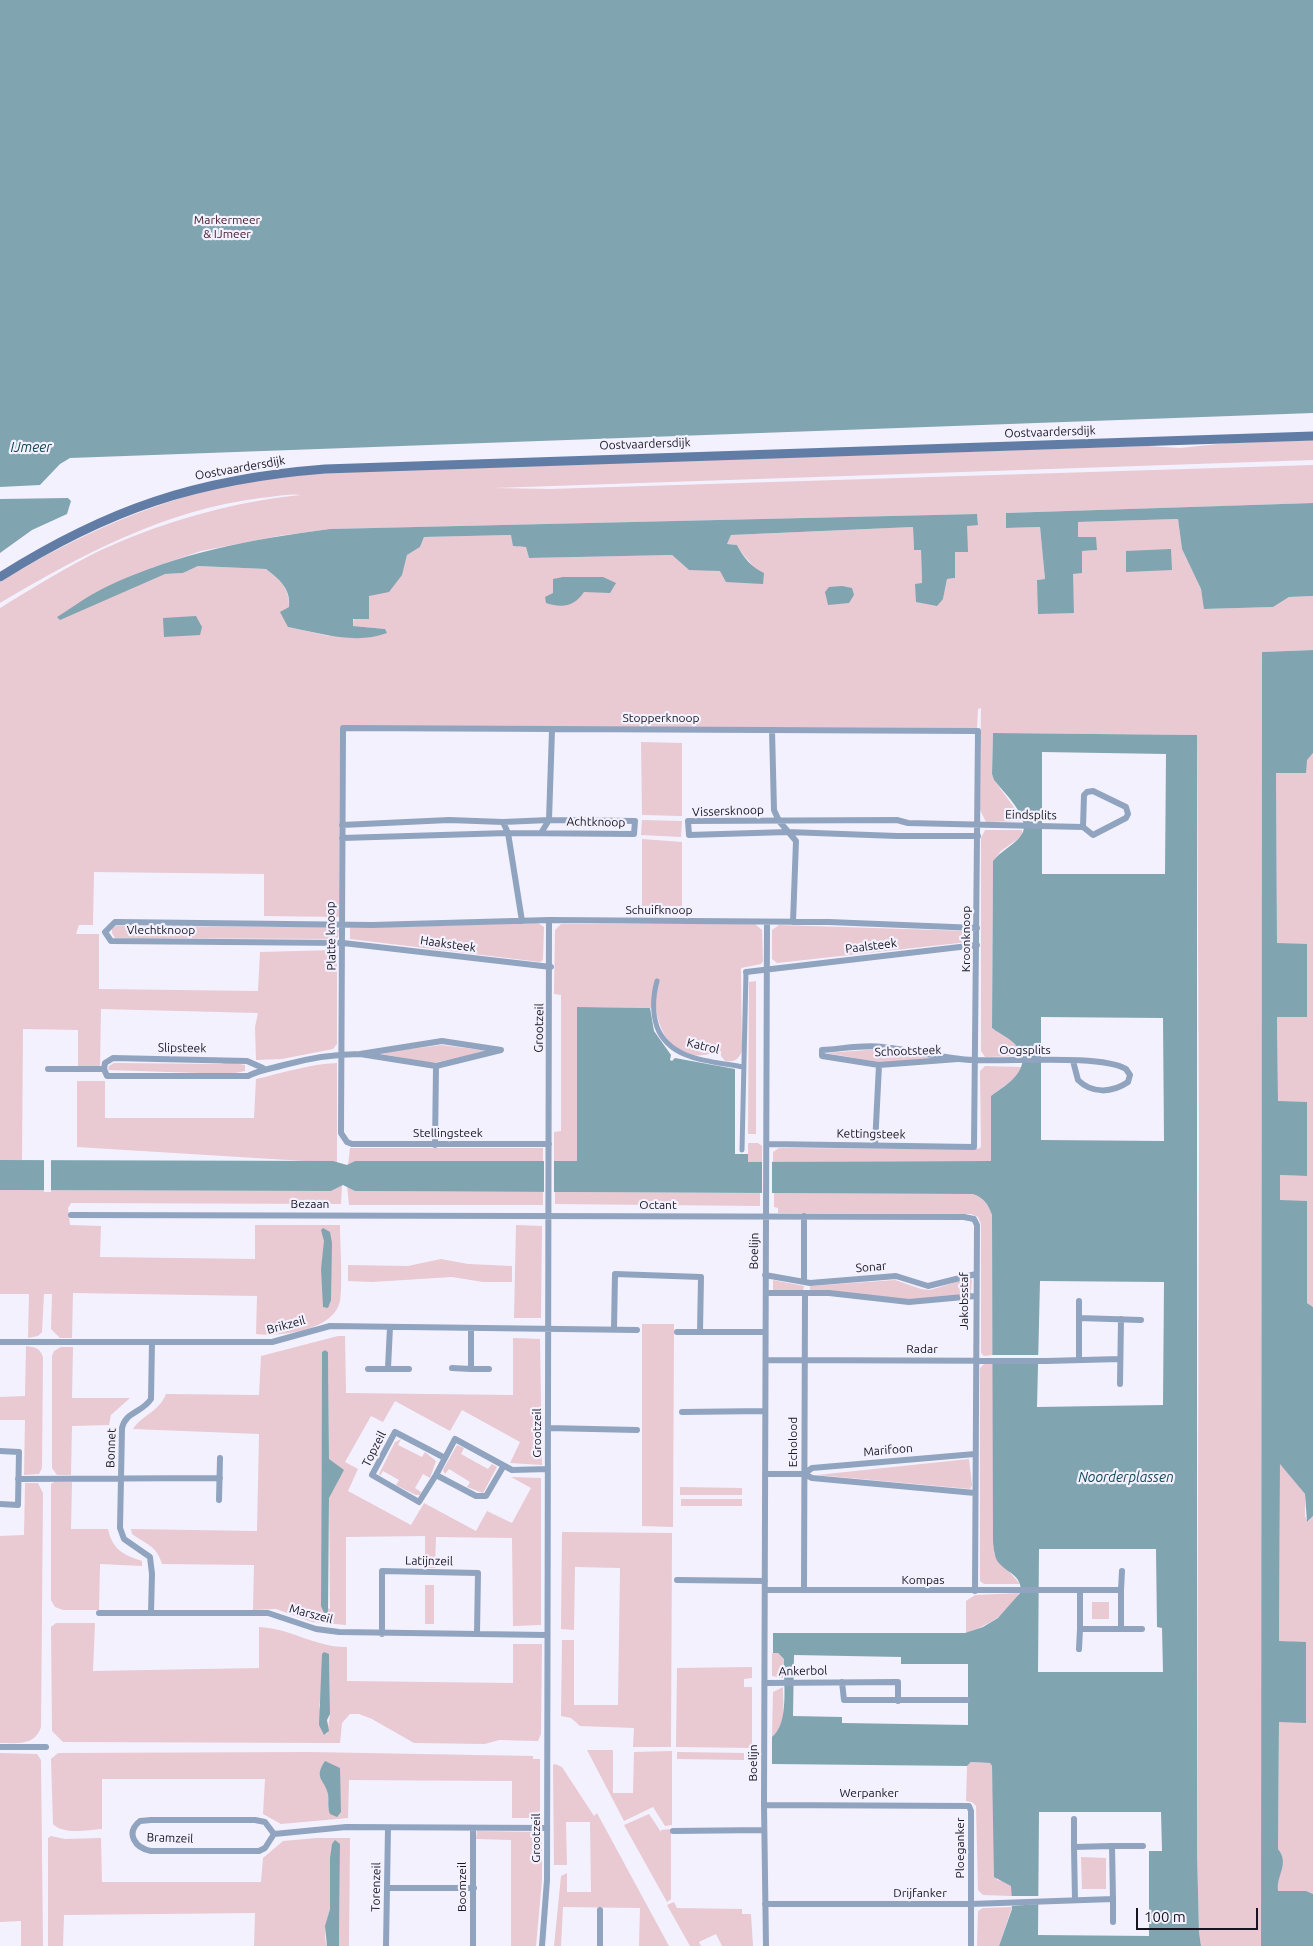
<!DOCTYPE html>
<style>
body{margin:0}
#map{position:relative;width:1313px;height:1946px;overflow:hidden;background:#f3f1fe;font-family:Ubuntu,sans-serif}
canvas{display:block}
.scale{position:absolute;left:1136px;top:1908px;width:122px;height:22px;box-sizing:border-box;border:2px solid #161520;border-top:0;padding-left:6px;font-size:15px;line-height:18px;white-space:nowrap;color:#161520;-webkit-text-stroke:4px #f3f1fe;paint-order:stroke}
</style>
<div id="map">
<canvas width="1313" height="1946"></canvas>
<div class="scale">100 m</div>
</div>
<script>
const g = document.querySelector('canvas').getContext('2d');
g.lineJoin = 'round';
function fill(path, color) { g.fillStyle = color; g.fill(path, 'evenodd'); }
function stroke(path, color, width, dash) { g.strokeStyle = color; g.lineWidth = width; g.lineCap = dash ? 'butt' : 'round'; g.setLineDash(dash || []); g.stroke(path); }
function label(font, color, halo, rows, align = 'center') {
  g.font = font + ' Ubuntu,sans-serif'; g.lineWidth = 4.5; g.setLineDash([]); g.textBaseline = 'middle'; g.strokeStyle = halo; g.fillStyle = color; for (const [text, x, y, turn = 0] of rows) {
    g.save(); g.translate(x, y); g.rotate((+turn || 0) * Math.PI / 180); g.textAlign = isNaN(turn) ? turn : align; if (halo) g.strokeText(text, 0, 0); g.fillText(text, 0, 0); g.restore();
  }
}
const green = new Path2D(`
 M1313,440V460L494,488L550,489L1313,465V503L1006,513L1007,528L1040,527L1045,579L1037,580L1074,613L1072,574L1082,551L1097,550L1078,537V522L1178,519L1182,549L1201,589L1205,609L1273,607L1289,597L1313,596V650L1262,652L1261,1946H1201L1199,1932L1197,1851L1199,1135L1197,735L993,733L992,774L994,780L1024,821L986,822L980,810L981,708L978,709L977,728L340,726L339,917L264,916V874L94,872L93,925H79L76,934H99V989L258,991L260,952L335,950L337,951V1044L333,1049L282,1059L256,1060L255,1027L258,1013L101,1009L100,1069H78V1030L23,1029L22,1160H0V608C29,590 59,572 89,556C154,524 229,502 301,495C288,493 273,497 260,498C165,510 81,555 0,603V582C77,535 157,499 246,482C271,477 297,475 322,472L1148,446L1180,448L1227,443ZM977,514L978,525H967L954,552L955,578L947,579L943,599L915,584H922L921,550H914L913,527L731,535L727,544L737,545C742,555 749,560 755,569L689,570L672,555L529,558L526,546L519,547L512,535L424,537L420,547L407,555L401,575C383,586 353,601 353,626L385,629L329,636L288,627C290,596 292,589 266,569L198,566L183,573L165,574L151,568L201,551L278,536L330,529Z
 M641,742L682,743V816L642,815Z
 M1313,753V1307L1307,1303V1201H1280V1175L1307,1176L1278,1101L1277,1016L1307,1017V945L1277,944L1276,773H1306V760Z
 M642,820L682,821L681,837L641,835Z
 M985,830H1022V836L1001,851L993,861L992,1028C1001,1034 1021,1043 1021,1056L985,1057L981,1051V838Z
 M642,839L682,842V906H642Z
 M538,923L544,927L543,960L540,962L350,939V928Z
 M561,924H755L762,930L763,961L761,964L741,968L742,1051C738,1060 735,1062 725,1061L721,1056V1051L712,1050L709,1054C677,1062 659,1035 656,1008L577,1007V1161H554V1132L561,1131V995L554,994L555,930Z
 M779,925L969,931L968,942L777,963L772,959V930Z
 M116,926L334,927L339,930L338,937L335,939L115,938L112,933V929Z
 M756,981V1134H748L749,982Z
 M442,1045L489,1051L433,1063L376,1053Z
 M881,1049L936,1058L884,1063L826,1053Z
 M224,1061L245,1065V1071L230,1074L108,1070L109,1066L114,1063L223,1064Z
 M337,1063V1163L77,1147V1081H105V1118H254L256,1079C283,1073 309,1064 337,1063Z
 M985,1066L1021,1067L1020,1074L991,1096L992,1161L773,1162V1152L779,1148L978,1149L981,1147L980,1071Z
 M748,1143H758L762,1146V1162H748Z
 M350,1148H543V1161H355L348,1165Z
 M342,1185L341,1204L71,1203L68,1208L70,1225L101,1226L100,1257L255,1259V1225H340C340,1245 343,1283 340,1301C334,1331 279,1337 256,1334L257,1296L73,1293L72,1338H60L51,1329L52,1294H44L42,1332L38,1336L28,1338L29,1294H0V1190L331,1191Z
 M347,1185L355,1191L543,1192V1205H349Z
 M555,1192L760,1193V1206L555,1204Z
 M774,1193L973,1194C984,1198 988,1204 992,1215L993,1355L984,1356L981,1353V1224L978,1217L971,1214L778,1213V1208L774,1207Z
 M516,1225L542,1226L541,1318H514Z
 M441,1259L468,1264L512,1266V1282H483L452,1277L372,1282L348,1281V1265L408,1266Z
 M970,1278L972,1280L971,1294L910,1300L810,1292V1286L895,1280L921,1289L930,1290Z
 M773,1280L804,1286L803,1291L773,1290Z
 M642,1324H674L673,1527L642,1526Z
 M338,1336H345L346,1393L513,1395V1338L540,1339L542,1465L510,1463L520,1442L462,1410L450,1431L395,1401L383,1422L371,1416L345,1462L358,1469L348,1491L411,1525L424,1503L476,1531L487,1511L512,1523L531,1488L511,1477L541,1478V1625L513,1626L512,1538L436,1537L435,1568H425V1536L346,1537V1625L312,1622L276,1609L253,1610L254,1565L162,1564C157,1546 146,1544 132,1534L131,1529L257,1531L259,1434L133,1429C142,1415 159,1412 166,1394L259,1395L261,1356ZM325,1350L328,1352L329,1460L331,1493L329,1498L330,1609L321,1606L322,1352Z
 M26,1346C35,1347 40,1348 43,1357L42,1468L39,1474L24,1475L25,1420H0V1397L25,1396Z
 M61,1347H73L72,1398H130L111,1415L109,1425L72,1426L71,1475H57L52,1468V1356L54,1351Z
 M984,1364H993L994,1554L1020,1584H984L980,1581V1368Z
 M401,1439L398,1445L422,1457L425,1452L436,1461L430,1478L423,1474L415,1488L421,1492L420,1495H416L396,1485L399,1480L383,1471L380,1476L379,1474L395,1442Z
 M457,1445L464,1448L461,1454L488,1469L492,1464L497,1467L483,1493L467,1487L470,1482L449,1469L445,1474L443,1470Z
 M969,1459L972,1485L970,1489L817,1475Z
 M1280,1463L1305,1494V1516L1308,1522L1313,1516V1894L1277,1891C1276,1875 1289,1864 1278,1849L1279,1722H1306V1643L1279,1641Z
 M54,1482H72L71,1529H108C112,1549 123,1555 142,1561V1566L100,1564L99,1610H63L55,1607L51,1600V1484Z
 M25,1483H38L43,1493L41,1727C35,1746 17,1743 0,1743V1536L24,1535Z
 M680,1487L742,1488V1495H680Z
 M681,1499H742V1506H681Z
 M562,1532L672,1533L671,1747H633L634,1728L580,1726L571,1718L561,1716L562,1640H574V1705H618L620,1568L575,1567L574,1630L561,1629Z
 M425,1585H434V1624H425Z
 M1019,1593C1011,1614 986,1626 966,1633V1601L975,1595Z
 M1092,1602H1109V1619H1092Z
 M56,1623H95L93,1671L259,1668V1627C290,1628 317,1648 347,1647V1681L513,1683V1644H542L541,1734L538,1741L499,1740L485,1744L414,1743L372,1719L359,1714H350L342,1723L340,1743L63,1742L52,1731L51,1627ZM329,1654L330,1714L327,1735L319,1706Z
 M772,1653H778L784,1659L783,1678L772,1676Z
 M752,1667V1678L744,1679V1687H752V1748L676,1747L677,1668Z
 M783,1687C783,1705 787,1725 772,1737L773,1692Z
 M587,1750H613V1793H633L634,1752L672,1751V1825L665,1826L653,1807L624,1821Z
 M309,1752L533,1756V1759H540V1818H512V1781L349,1780L348,1818L281,1824L263,1814L265,1779H102V1829C87,1830 64,1835 53,1824L51,1759L58,1753ZM325,1762L340,1800L341,1812L337,1815L328,1809C328,1804 329,1797 328,1792C324,1780 315,1773 325,1762Z
 M677,1752L744,1753V1760L677,1759Z
 M0,1753L37,1754L41,1760L43,1946H21V1921L0,1922Z
 M971,1762L990,1763L992,1766L997,1880L1008,1882L1011,1886V1896L983,1895L978,1890L976,1806L972,1802L966,1801L967,1766Z
 M555,1764L562,1767L594,1816L597,1813L669,1946H639L640,1908L563,1907L561,1946H554L561,1876L567,1873V1892H591L590,1822H566L567,1865H554L553,1765Z
 M649,1814L661,1832V1830L671,1829V1899L667,1902L624,1825Z
 M477,1831L542,1832V1880L536,1946H511V1840L476,1839Z
 M51,1836L65,1839L101,1838L102,1882H261L263,1858L283,1841L317,1838H350L349,1946H339L340,1845L335,1842C328,1864 333,1885 330,1908C328,1921 322,1932 327,1946H254L255,1913L64,1915L63,1946H48V1838Z
 M1081,1857L1106,1858V1889H1082Z
 M674,1902L677,1908L742,1909V1914H751L753,1946H722L716,1934L699,1942L701,1946H690L667,1905Z
 M1012,1907L999,1946H977L978,1911L983,1908Z`);
const water = new Path2D(`
 M0,0H1313V413L70,458L60,464L40,485L0,487Z
 M68,498L71,501L67,514L32,530L0,553V499Z
 M1313,503V596L1289,597L1273,607L1204,609L1201,589L1182,549L1178,519L1078,522V537H1096L1097,550L1082,551V573L1073,574L1074,613L1038,614L1037,580L1045,579L1040,527L1006,528V513Z
 M977,514L978,525L967,526L968,552H955V578L947,579L943,599L937,606L916,602L915,584L922,583L921,550H914L913,527L731,535L727,544L737,545C743,557 752,568 764,573L763,584L726,582L720,571L689,570L672,555L529,558L526,547L513,546L511,535L424,537L420,547L407,555L402,575L389,592L369,596V619H353V626L385,629L387,633C356,645 319,633 288,627L280,612L289,607C291,589 280,580 266,569L198,566L183,573L165,574L60,620L57,617C73,607 89,595 106,587C177,553 252,539 330,529Z
 M1171,549L1172,570L1126,572V551Z
 M563,577H603L616,583L610,593L584,592C574,607 562,608 546,603L545,597L553,593V579Z
 M842,586L852,588L854,595L849,603L828,605L825,592L829,587Z
 M196,616L202,627L200,635L164,637L163,618Z
 M1313,650V753L1307,760L1306,773H1276L1277,943L1307,944V1017H1277L1278,1101L1307,1102V1176L1280,1175V1200L1307,1201V1303L1313,1307V1516L1307,1522L1305,1494L1280,1464L1279,1641L1306,1642V1723L1279,1722L1278,1849C1290,1864 1276,1875 1278,1891H1306L1313,1894V1946H1261L1262,652Z
 M993,733L1197,735V1851L1199,1932L1201,1946H999L1012,1909L1011,1886L994,1877L992,1766L990,1763L971,1762L967,1766L772,1764V1737C790,1723 783,1681 784,1659L778,1653H773V1633H965L983,1627L998,1618L1021,1592C1021,1574 1008,1574 998,1562C994,1556 994,1549 993,1542L992,1215C988,1204 984,1198 973,1194L355,1191L343,1185L331,1191L0,1190V1160L333,1161L347,1165L355,1161H577V1007L650,1008L654,1031L671,1055L670,1060L672,1061L675,1058L735,1069V1154H748V1162L991,1161V1096C1007,1084 1023,1076 1023,1056H1021C1021,1043 1001,1035 992,1028L993,861C1001,851 1012,846 1020,837C1035,821 1004,793 994,780L992,774ZM1042,752L1166,754L1165,874H1042ZM1041,1017L1163,1018L1164,1141L1041,1140ZM1040,1281L1164,1282L1163,1405L1037,1407ZM1039,1549H1156L1157,1627L1162,1628L1163,1672H1038ZM794,1655L901,1657V1664H968V1725L842,1723V1717L793,1716ZM1039,1812H1161L1162,1851H1149V1936L1038,1935Z
 M323,1228L330,1232L332,1243L331,1300L328,1308L323,1307L321,1269L324,1241L321,1230Z
 M325,1350L328,1352L329,1459L344,1470L329,1498L328,1613H324L321,1606L322,1352Z
 M324,1652L329,1654L330,1714L327,1720L329,1731L324,1735L319,1725L322,1654Z
 M325,1761L340,1768L341,1812L337,1817L330,1814C327,1807 329,1801 328,1794C325,1780 313,1778 325,1761Z
 M335,1840L340,1844L339,1946H327L325,1926L330,1909V1858L332,1844Z`);
const pier = new Path2D(`
 M44,1158H51V1192H44Z
 M544,1159H554V1195H544Z
 M762,1159L772,1160V1196H762Z
 M990,1355H1041L1040,1364H990Z
 M1009,1896H1041V1904L1009,1906Z`);
const pedestrian = new Path2D(`
 M657,981C653,996 652,1012 657,1027C670,1061 712,1061 743,1067
 M742,1150L746,972`);
const minor = new Path2D(`
 M772,730L774,810L779,821L796,841L793,922
 M503,822L508,833L522,921
 M541,833L549,820L552,730
 M978,836H897L788,832L689,835L688,821L897,820L908,823L1083,827L1093,835L1126,818L1128,814L1126,807L1093,791L1087,792L1084,795L1083,827
 M342,838L508,833L634,834L635,821L549,820L503,822L449,820L342,825
 M551,967L343,943L111,941L105,932L115,922L372,925L549,920L829,922L977,928
 M746,972L977,945
 M442,1041L501,1050L436,1066L360,1054Z
 M958,1059L879,1065L822,1056V1050C842,1049 864,1044 883,1047C914,1050 944,1059 974,1060C1009,1062 1101,1054 1126,1069L1130,1075L1128,1082C1112,1093 1092,1094 1078,1080L1073,1061
 M48,1069H104L107,1076H248C262,1069 270,1069 284,1065C310,1058 333,1054 360,1054
 M104,1069L105,1063L113,1058L247,1061L263,1068
 M549,1144H352L347,1142L341,1133L343,728L978,731L974,1147L768,1144
 M435,1145L436,1066
 M875,1145L879,1065
 M71,1215L964,1217L974,1219L977,1225L975,1591
 M804,1216V1282
 M765,1275L810,1283L896,1276L928,1286L976,1274
 M766,1293H829L909,1302L975,1296
 M1079,1318L1141,1320
 M614,1329L615,1274L701,1277L700,1332
 M677,1332H765
 M0,1342H272L330,1326L637,1330
 M766,1360L1046,1361L1120,1359
 M1079,1360V1301
 M388,1368L390,1327
 M452,1368L471,1369V1328
 M368,1369H409
 M471,1369H489
 M1120,1384L1121,1319
 M682,1412L765,1411
 M548,1428L637,1430
 M0,1451L19,1452L18,1505L0,1504
 M503,1467L486,1496H476L436,1475L455,1439L512,1470L548,1469
 M765,1474H804L812,1468L975,1454
 M804,1474L812,1478L975,1493
 M436,1475L419,1502L372,1475L395,1432L445,1458
 M18,1479L220,1478
 M219,1500L220,1458
 M677,1580L765,1581
 M765,1590C884,1591 1002,1589 1121,1590V1629H1080V1590
 M804,1590L805,1293
 M1121,1590L1122,1571
 M99,1613H268L316,1629L339,1632L547,1635
 M151,1613L152,1574L150,1557L124,1539L120,1528L122,1428C126,1411 142,1413 151,1399L152,1342
 M1121,1629H1142
 M382,1634V1571L478,1573L477,1634
 M1079,1649L1080,1629
 M842,1682L844,1700H967
 M765,1683L898,1682V1701
 M0,1747H46
 M764,1805L969,1806L971,1811V1946
 M1074,1819V1847
 M673,1831L764,1830
 M274,1834L265,1822L255,1820H151L140,1821C125,1833 135,1848 151,1851H259L265,1848L274,1834L346,1827L547,1828
 M1112,1846H1143
 M387,1888H474
 M1113,1899V1922
 M765,1904H971L1113,1899L1112,1846L1074,1847L1075,1900
 M386,1946L388,1828
 M473,1946V1829
 M542,1946L547,1880L549,920
 M600,1946V1910
 M766,1946L764,1805L767,922`);
const secondary = new Path2D(`
 M0,577C108,509 197,479 325,469L1313,436`);
const parkNames = [
 ["Markermeer",227,220],
 ["& IJmeer",227,234]
];
const streetNames = [
 ["Oostvaardersdijk",1050,432,-2],
 ["Oostvaardersdijk",645,444,-2],
 ["Oostvaardersdijk",240,468,-10],
 ["Stopperknoop",661,718],
 ["Vissersknoop",728,811,-2],
 ["Eindsplits",1031,815,1],
 ["Achtknoop",596,822,1],
 ["Schuifknoop",659,910],
 ["Vlechtknoop",161,930],
 ["Platte knoop",331,936,-91],
 ["Kroonknoop",966,939,-90],
 ["Haaksteek",448,944,8],
 ["Paalsteek",871,946,-7],
 ["Grootzeil",539,1028,-89],
 ["Katrol",703,1046,14],
 ["Slipsteek",182,1048,1],
 ["Oogsplits",1025,1050],
 ["Schootsteek",908,1051,-2],
 ["Stellingsteek",448,1133],
 ["Kettingsteek",871,1134,1],
 ["Bezaan",310,1204],
 ["Octant",658,1205],
 ["Boelijn",754,1251,-89],
 ["Sonar",871,1267,-5],
 ["Jakobsstaf",964,1301,-90],
 ["Brikzeil",286,1325,-15],
 ["Radar",922,1349],
 ["Grootzeil",537,1433,-90],
 ["Echolood",793,1442,-90],
 ["Bonnet",111,1448,-88],
 ["Topzeil",374,1449,-63],
 ["Marifoon",888,1450,-5],
 ["Latijnzeil",429,1561,1],
 ["Kompas",923,1580],
 ["Marszeil",311,1614,15],
 ["Ankerbol",803,1671,-1],
 ["Boelijn",753,1763,-90],
 ["Werpanker",869,1793],
 ["Bramzeil",170,1838,2],
 ["Grootzeil",536,1838,-90],
 ["Ploeganker",960,1848,-90],
 ["Torenzeil",376,1887,-89],
 ["Boomzeil",462,1887,-90],
 ["Drijfanker",920,1893]
];
const waterNames = [
 ["IJmeer",31,447],
 ["Noorderplassen",1126,1477]
];
fill(green, '#e9c9d2');
fill(water, '#81a4b1');
fill(pier, '#f3f1fe');
stroke(pedestrian, '#90a4c0', 5);
stroke(minor, '#90a4c0', 6);
stroke(secondary, '#617da5', 9);
label('12px', '#451829', '#f3f1fe', parkNames);
label('12px', '#161520', '#f3f1fe', streetNames);
label('italic 14px', '#144756', '#f3f1fe', waterNames);
</script>
